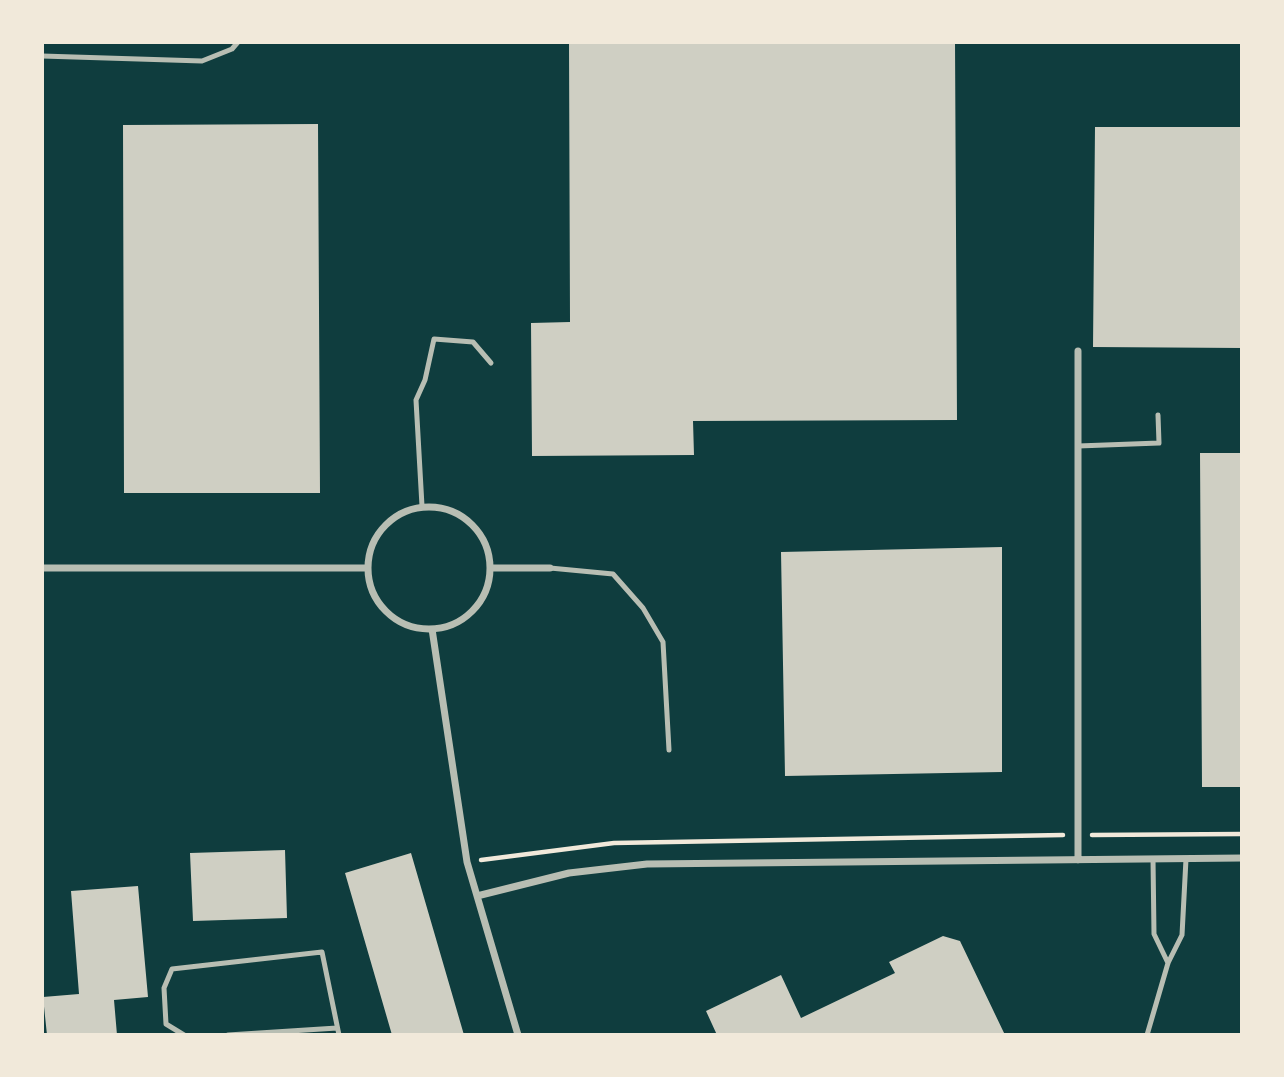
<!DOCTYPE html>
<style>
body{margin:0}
#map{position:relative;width:1284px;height:1077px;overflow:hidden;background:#0f3d3e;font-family:"Asap Condensed",sans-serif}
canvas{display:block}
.frame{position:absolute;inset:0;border:44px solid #f1e9da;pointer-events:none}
</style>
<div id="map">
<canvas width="1284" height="1077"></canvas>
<div class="frame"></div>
</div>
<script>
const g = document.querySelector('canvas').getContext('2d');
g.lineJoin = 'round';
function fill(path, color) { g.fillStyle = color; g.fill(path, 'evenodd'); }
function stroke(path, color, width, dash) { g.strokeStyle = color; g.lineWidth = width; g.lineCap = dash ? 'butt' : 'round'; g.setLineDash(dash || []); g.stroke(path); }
const building = new Path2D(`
 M569,42H955L957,420L693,421L694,455L532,456L531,323L570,322Z
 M318,124L320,493H124L123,125Z
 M1095,127H1242V348L1093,347Z
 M1200,453H1242V787H1202Z
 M1002,547V772L785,776L781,552Z
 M285,850L287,918L193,921L190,853Z
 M411,853L464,1035H392L345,873Z
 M138,886L148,997L114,1000L117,1035H47L43,997L79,994L71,891Z
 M943,936L960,941L1005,1035H717L706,1011L781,975L801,1018L895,973L889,962Z`);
const path = new Path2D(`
 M1092,835L1242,834
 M481,860L614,843L1063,835`);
const service = new Path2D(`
 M42,56L202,61L232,49L238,42
 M1078,446L1159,443L1158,415
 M422,506L416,400L425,380L434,339L473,342L491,363
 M550,568L613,574L643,608L663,642L669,750
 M1153,859L1154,934L1168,963
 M184,1035L166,1024L164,988L172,969L322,952L339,1035
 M228,1035L337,1028
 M1147,1035L1168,963L1182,935L1186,859`);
const minor = new Path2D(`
 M368 568a61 61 0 1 1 122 0a61 61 0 1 1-122 0Z
 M42,568H368
 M491,568H550
 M432,629L467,862L518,1035
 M1078,860V351
 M477,896L569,873L647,864L1242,858`);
fill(building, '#cfcfc3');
stroke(path, '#f1e9da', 4.5);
stroke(service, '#b8beb3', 5);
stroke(minor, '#b8beb3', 7);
</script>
